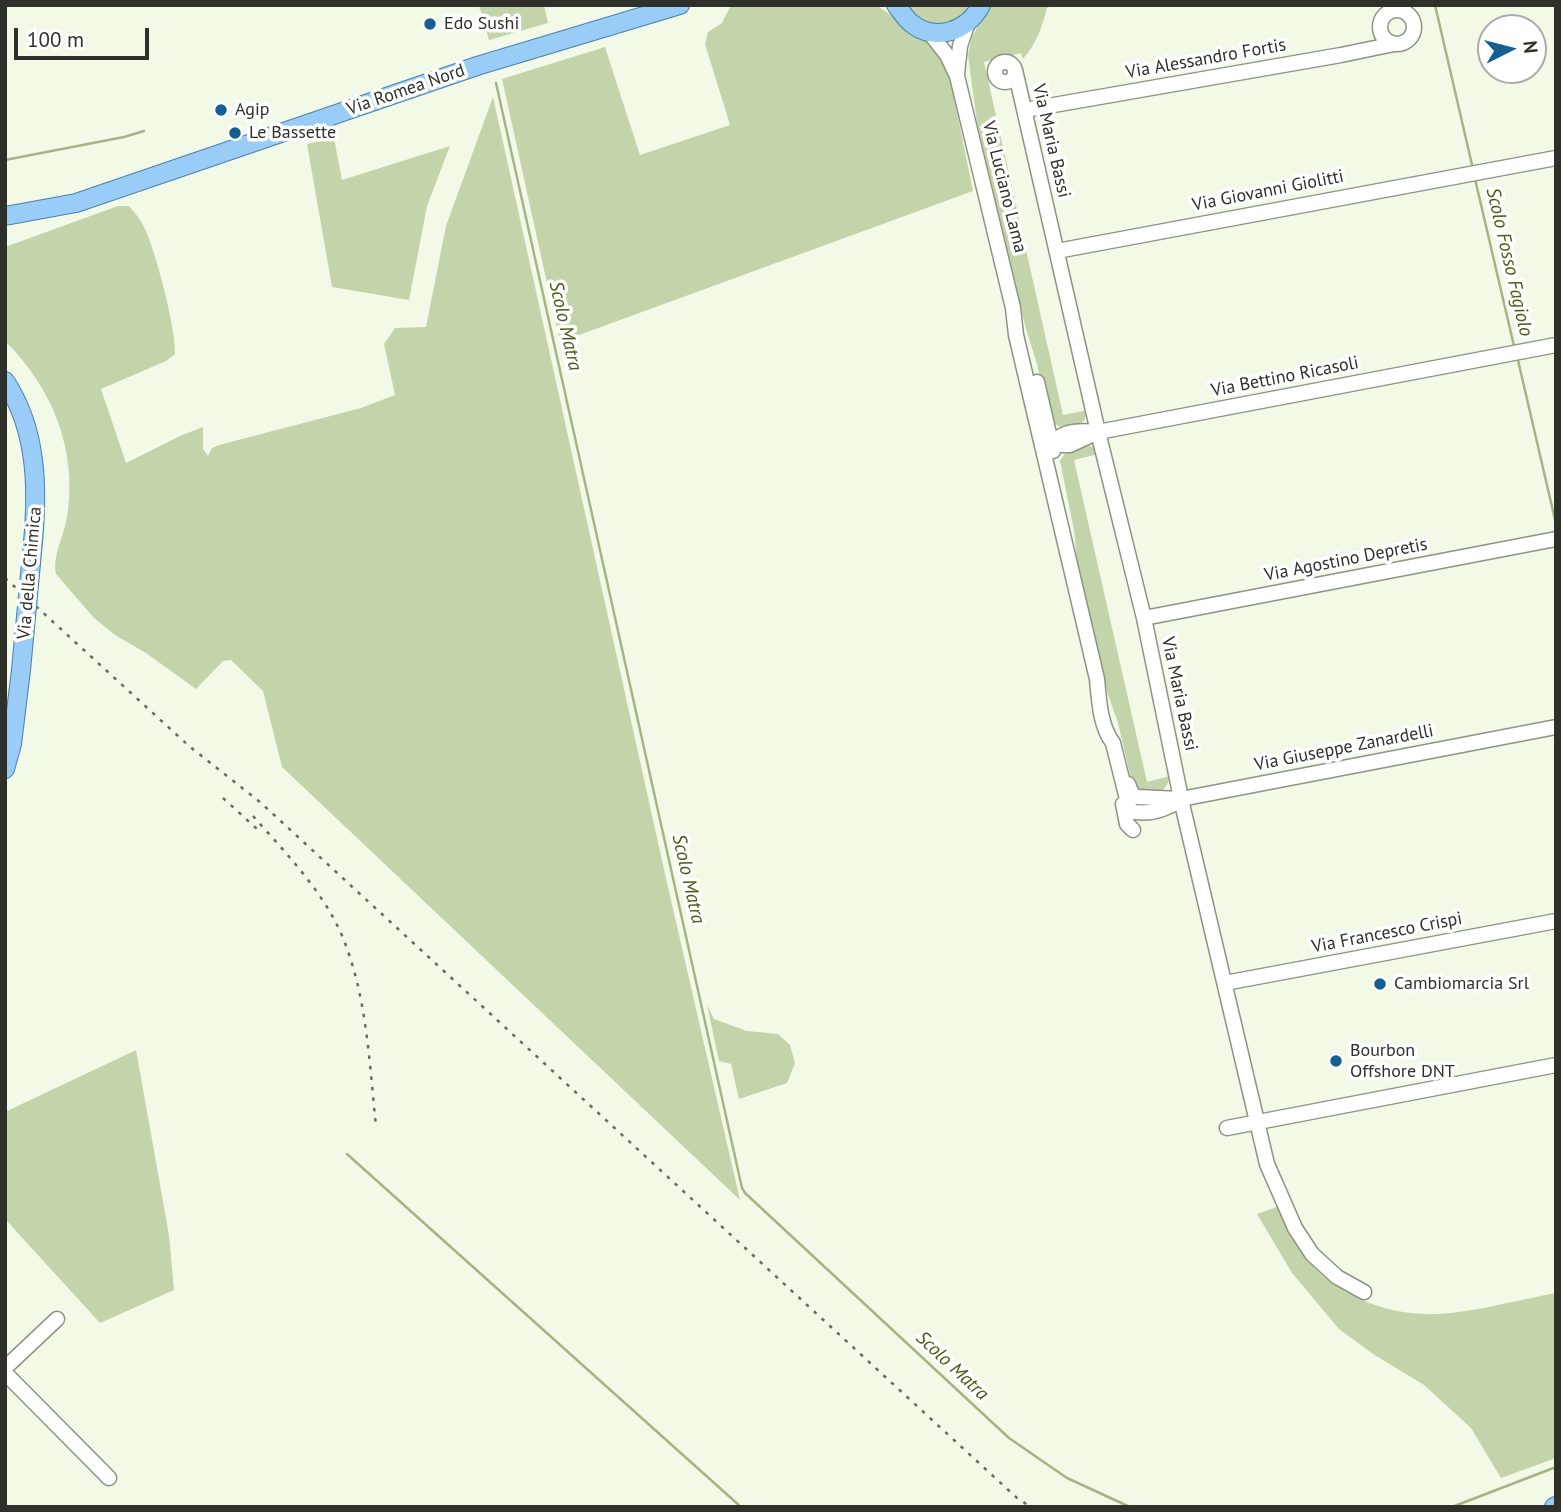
<!DOCTYPE html>
<style>
body{margin:0}
#map{position:relative;width:1561px;height:1512px;overflow:hidden;background:#f2f9e7;font-family:"PT Sans",sans-serif}
canvas{display:block}
.frame{position:absolute;inset:0;border:7px solid #2e3029;pointer-events:none}
.north{position:absolute;left:1477px;top:14px;width:70px;height:70px;box-sizing:border-box;background:#fff;border:2px solid #abaca9;border-radius:50%;rotate:84deg;font-size:19px;font-weight:700;line-height:28px;text-align:center;color:#2e3029}
.north::after{content:'';display:block;margin:auto;width:24px;height:32px;background:#145e91;clip-path:polygon(50% 0,100% 100%,50% 72%,0 100%)}
.scale{position:absolute;left:14px;top:28px;width:135px;height:32px;box-sizing:border-box;border:4px solid #2e3029;border-top:0;padding-left:9px;font-size:21px;line-height:24px;white-space:nowrap;color:#2e3029;-webkit-text-stroke:5px #fff;paint-order:stroke}
</style>
<div id="map">
<canvas width="1561" height="1512"></canvas>
<div class="frame"></div>
<div class="north">N</div>
<div class="scale">100 m</div>
</div>
<script>
const g = document.querySelector('canvas').getContext('2d');
g.lineJoin = 'round';
function fill(path, color) { g.fillStyle = color; g.fill(path, 'evenodd'); }
function stroke(path, color, width, dash) { g.strokeStyle = color; g.lineWidth = width; g.lineCap = dash ? 'butt' : 'round'; g.setLineDash(dash || []); g.stroke(path); }
function label(font, color, halo, rows, align = 'center') {
  g.font = font + ' "PT Sans",sans-serif'; g.lineWidth = 7; g.setLineDash([]); g.textBaseline = 'middle'; g.strokeStyle = halo; g.fillStyle = color; for (const [text, x, y, turn = 0] of rows) {
    g.save(); g.translate(x, y); g.rotate((+turn || 0) * Math.PI / 180); g.textAlign = isNaN(turn) ? turn : align; if (halo) g.strokeText(text, 0, 0); g.fillText(text, 0, 0); g.restore();
  }
}
const green = new Path2D(`
 M479,5H544L548,23L489,40Z
 M731,5H876L897,19L908,32L928,42L941,53L949,73L973,191L560,342L502,79L605,47L640,155L730,125L705,44L708,32L722,23Z
 M905,5H974C962,22 941,31 920,21C915,19 909,10 905,5Z
 M989,5H1054L1047,8C1042,28 1036,44 1023,59L1021,53L984,62L1063,415L1088,410L1084,421C1072,431 1057,431 1049,416L1037,364L1026,329L977,123L968,55L972,37Z
 M493,97L665,874L740,1200L282,767L263,691L231,660L223,661L196,689L146,653L115,635L94,618L56,574C52,556 64,536 67,517C78,451 52,387 5,341V247L118,206H129C135,213 141,220 145,229C156,253 176,328 175,354L166,361L101,389L126,463L180,436L203,427V449L208,456L212,448L219,445L361,408L395,395L384,344L395,328L426,327L446,226Z
 M334,138L342,180L450,146L427,206L409,300L332,287L307,144Z
 M1083,444L1094,447L1098,454L1074,460L1147,782L1170,776C1167,797 1142,800 1132,783L1118,723L1108,695L1077,561L1074,530L1060,461L1068,449Z
 M707,1005L714,1019L747,1031L778,1034L790,1045L795,1063L787,1083L739,1099L731,1064L719,1061Z
 M136,1050L169,1235L174,1290L100,1323L5,1219V1112Z
 M1277,1207C1287,1226 1296,1246 1309,1262C1336,1294 1383,1313 1424,1314C1461,1316 1517,1300 1556,1293V1458L1501,1478L1471,1428L1424,1385L1373,1354L1339,1329L1292,1273L1257,1214Z`);
const stream = new Path2D(`
 M1435,5L1473,169
 M496,83L742,1188L745,1193L1009,1438L1067,1478L1130,1507
 M5,160L124,137L144,131
 M1475,179L1514,346
 M1517,356L1556,524
 M347,1154L741,1507
 M1452,1507L1556,1467`);
const minor = new Path2D(`
 M1380 27a17 17 0 1 1 34 0a17 17 0 1 1-34 0Z
 M929,32L947,55L957,76L1013,308L1016,335L1097,679C1099,700 1100,726 1113,743L1130,811C1148,815 1166,810 1181,799L1556,727
 M995 72a10 10 0 1 1 20 0a10 10 0 1 1-20 0Z
 M1015,70L1098,432L1144,618L1183,808L1267,1164L1295,1228L1312,1254L1337,1277L1364,1292
 M957,74L960,46L967,25
 M1025,110L1341,55L1394,44
 M1057,251L1556,158
 M1037,382L1053,451
 M1051,445H1070L1098,432L1556,345
 M1049,450C1058,430 1078,430 1098,432
 M1144,618L1556,539
 M1128,784L1132,794L1137,797L1180,799
 M1123,804L1127,824L1133,830
 M1225,983L1556,921
 M1227,1128L1556,1065
 M5,1368L57,1319
 M5,1373L109,1478`);
const major = new Path2D(`
 M896,5C901,11 905,18 911,23C935,43 968,31 981,5
 M5,216L76,203L477,66L680,5
 M5,381C37,429 38,487 33,542
 M5,769L12,744L21,670
 M1554,1507L1556,1506`);
const rail = new Path2D(`
 M5,578L189,746L260,802L1017,1498L1031,1507
 M223,798L257,829
 M253,816C284,851 320,888 340,931C367,992 369,1061 376,1126`);
const majorBridge = new Path2D(`
 M21,670L33,542`);
const markers = [
 [430,24,7,"#145e91"],
 [221,110,7,"#145e91"],
 [235,133,7,"#145e91"],
 [1380,984,7,"#145e91"],
 [1336,1061,7,"#145e91"]
];
const poiNames = [
 ["Edo Sushi",444,24],
 ["Agip",235,110],
 ["Le Bassette",249,133],
 ["Cambiomarcia Srl",1394,984],
 ["Bourbon",1350,1051],
 ["Offshore DNT",1350,1072]
];
const streetNames = [
 ["Via Alessandro Fortis",1206,59,-10],
 ["Via Romea Nord",406,90,-19],
 ["Via Maria Bassi",1051,141,77],
 ["Via Luciano Lama",1004,187,76],
 ["Via Giovanni Giolitti",1268,191,-11],
 ["Via Bettino Ricasoli",1285,377,-11],
 ["Via Agostino Depretis",1346,560,-11],
 ["Via della Chimica",30,573,-85],
 ["Via Maria Bassi",1179,694,78],
 ["Via Giuseppe Zanardelli",1344,748,-11],
 ["Via Francesco Crispi",1387,933,-11]
];
const waterNames = [
 ["Scolo Fosso Fagiolo",1509,262,77],
 ["Scolo Matra",565,326,77],
 ["Scolo Matra",688,879,77],
 ["Scolo Matra",952,1366,43]
];
fill(green, '#c4d4aa');
stroke(stream, '#a3b585', 2.5);
stroke(minor, '#8e9484', 17);
stroke(major, '#4781ac', 20);
stroke(minor, '#fff', 14);
stroke(major, '#99cdf7', 18);
stroke(rail, '#676a60', 2.5, [3.5, 7]);
stroke(majorBridge, '#4781ac', 20, []);
stroke(majorBridge, '#99cdf7', 18);
for (const [x, y, r, color] of markers) { const dot = new Path2D(); dot.arc(x, y, r, 0, 2 * Math.PI); g.fillStyle = color; g.fill(dot); stroke(dot, '#fff', 2.5); }
label('18px', '#2e3029', '#fff', poiNames, 'left');
label('18px', '#2e3029', '#fff', streetNames);
label('italic 19px', '#475c13', '#fff', waterNames);
</script>
